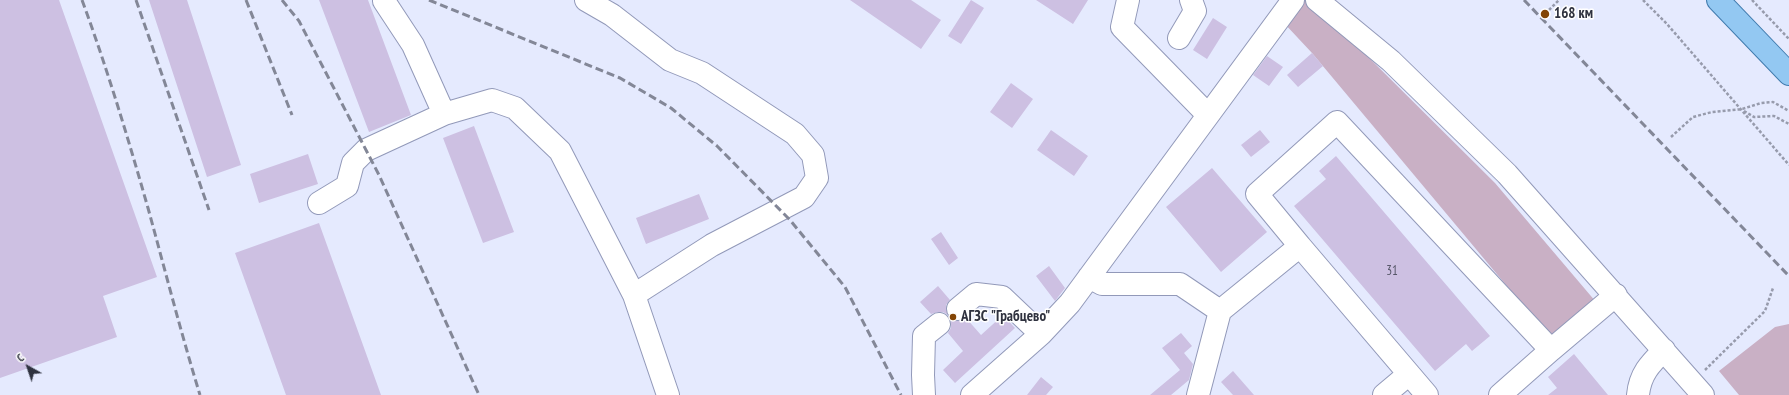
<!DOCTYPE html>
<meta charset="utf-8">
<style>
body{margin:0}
#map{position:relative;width:1789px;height:395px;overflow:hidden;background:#e5eafe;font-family:"PT Sans Narrow",sans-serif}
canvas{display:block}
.north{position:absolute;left:8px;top:347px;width:40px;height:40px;-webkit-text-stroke:3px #fff;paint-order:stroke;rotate:320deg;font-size:11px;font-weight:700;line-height:16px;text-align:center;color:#2f323f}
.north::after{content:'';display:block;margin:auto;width:14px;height:18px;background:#2f323f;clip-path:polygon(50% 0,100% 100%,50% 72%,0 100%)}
</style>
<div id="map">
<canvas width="1789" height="395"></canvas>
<div class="north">С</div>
</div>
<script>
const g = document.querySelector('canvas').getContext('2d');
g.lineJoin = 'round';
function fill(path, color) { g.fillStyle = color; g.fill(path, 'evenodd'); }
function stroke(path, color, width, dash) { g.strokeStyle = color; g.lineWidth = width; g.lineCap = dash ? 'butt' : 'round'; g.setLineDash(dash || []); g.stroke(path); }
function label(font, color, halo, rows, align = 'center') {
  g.font = font + ' "PT Sans Narrow",sans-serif'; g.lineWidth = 3; g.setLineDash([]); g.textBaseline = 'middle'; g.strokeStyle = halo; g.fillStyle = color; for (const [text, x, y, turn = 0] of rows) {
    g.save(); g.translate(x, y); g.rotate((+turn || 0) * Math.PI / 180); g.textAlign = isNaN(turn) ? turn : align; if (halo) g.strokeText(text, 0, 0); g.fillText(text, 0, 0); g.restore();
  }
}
const green = new Path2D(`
 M1305,0L1341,30L1495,183L1596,302L1552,340L1312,53L1283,22Z
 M1789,324V395H1739L1719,371L1775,327Z`);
const building = new Path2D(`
 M0,0H59L157,277L103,296L117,337L0,378Z
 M149,0H187L241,165L207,177Z
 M319,0H368L411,115L369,132Z
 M850,0H911L941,20L921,49Z
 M971,0L984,8L961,44L948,36Z
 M1036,0H1088L1073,24Z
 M1213,18L1227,27L1207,59L1193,50Z
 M1312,53L1323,66L1298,87L1287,75Z
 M1267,56L1283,67L1269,86L1253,75Z
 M1011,83L1033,99L1012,128L990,112Z
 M474,126L514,232L483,243L443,138Z
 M1051,130L1088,156L1074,176L1037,150Z
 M1260,130L1270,142L1251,157L1241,145Z
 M308,154L318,184L259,203L250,174Z
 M1336,156L1490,336L1472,351L1466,344L1435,371L1294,206L1326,179L1319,171Z
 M1212,168L1267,232L1221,272L1166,207Z
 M699,194L709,219L646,244L636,218Z
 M319,223L381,395H286L235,253Z
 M941,232L958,258L949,265L931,239Z
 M1049,266L1065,288L1055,301L1036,276Z
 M938,286L950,300L946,305L948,315L943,312H938L931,314L920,302Z
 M1003,315L1015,328L955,383L943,370L963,351L948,333L951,328V323L950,318L954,321H960L966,318L981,335Z
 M1181,333L1192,346L1184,353L1193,364L1189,380L1171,395H1150L1180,370L1162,348Z
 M1574,354L1608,395H1548L1557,388L1548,377Z
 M1233,371L1254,395H1233L1221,382Z
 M1041,377L1053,387L1046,395H1027Z`);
const path = new Path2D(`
 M1643,0L1667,24L1789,165
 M1752,0L1789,39
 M1549,10L1559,0
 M1744,111L1754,117L1774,116L1789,124
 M1671,137L1693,117L1712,112L1742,109L1761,103L1773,102L1789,111
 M1705,370L1765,311L1773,288`);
const minor = new Path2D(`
 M586,0L612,15L670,60L702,73L795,134L813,155L817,178L804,197L712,245L634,295L668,395
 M1128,0L1122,27L1208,115
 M1317,0L1391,61L1507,174L1703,395
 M384,1L413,45L444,114L492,100L515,108L560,151L634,295
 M1179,38L1195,11L1191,0
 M319,203L347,186L353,163L366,150L444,114
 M1300,246L1257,194L1337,122L1551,350L1500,395
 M1089,277L1102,284H1180L1220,311L1198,395
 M958,309L976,294L1002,297L1041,334
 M1220,311L1300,246L1427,395
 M1551,350L1616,295
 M924,395L923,375L924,336L939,324
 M972,395L1041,334L1070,303L1293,0
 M1384,395L1409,374
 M1638,395C1640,374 1650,364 1664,350`);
const major = new Path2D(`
 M1718,0L1789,74`);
const rail = new Path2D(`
 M82,0C107,68 128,138 148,208C165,270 181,333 200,395
 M136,0L209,210
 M246,0L292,115
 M282,0L299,21L379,175L479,395
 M429,0L620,78L671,108L717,146L790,220L845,287L901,395
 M1524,0L1789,276`);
const markers = [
 [1545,14,5,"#834505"],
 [953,317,4,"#834505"]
];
const numberNames = [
 ["31",1392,271]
];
const poiNames = [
 ["168 км",1554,14],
 ["АГЗС \"Грабцево\"",961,317]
];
fill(green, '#c9b0c5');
fill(building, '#cdc0e2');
stroke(minor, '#9299b9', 24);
stroke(major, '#417bae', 24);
stroke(path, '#979bac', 2.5, [3, 2]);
stroke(minor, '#fff', 22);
stroke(major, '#93c8f2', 22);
stroke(rail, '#838797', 3, [8, 4]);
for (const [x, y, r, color] of markers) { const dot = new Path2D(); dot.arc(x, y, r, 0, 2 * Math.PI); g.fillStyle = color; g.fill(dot); stroke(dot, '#fff', 1.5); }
label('13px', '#565668', null, numberNames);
label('bold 15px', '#2f323f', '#fff', poiNames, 'left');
</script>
